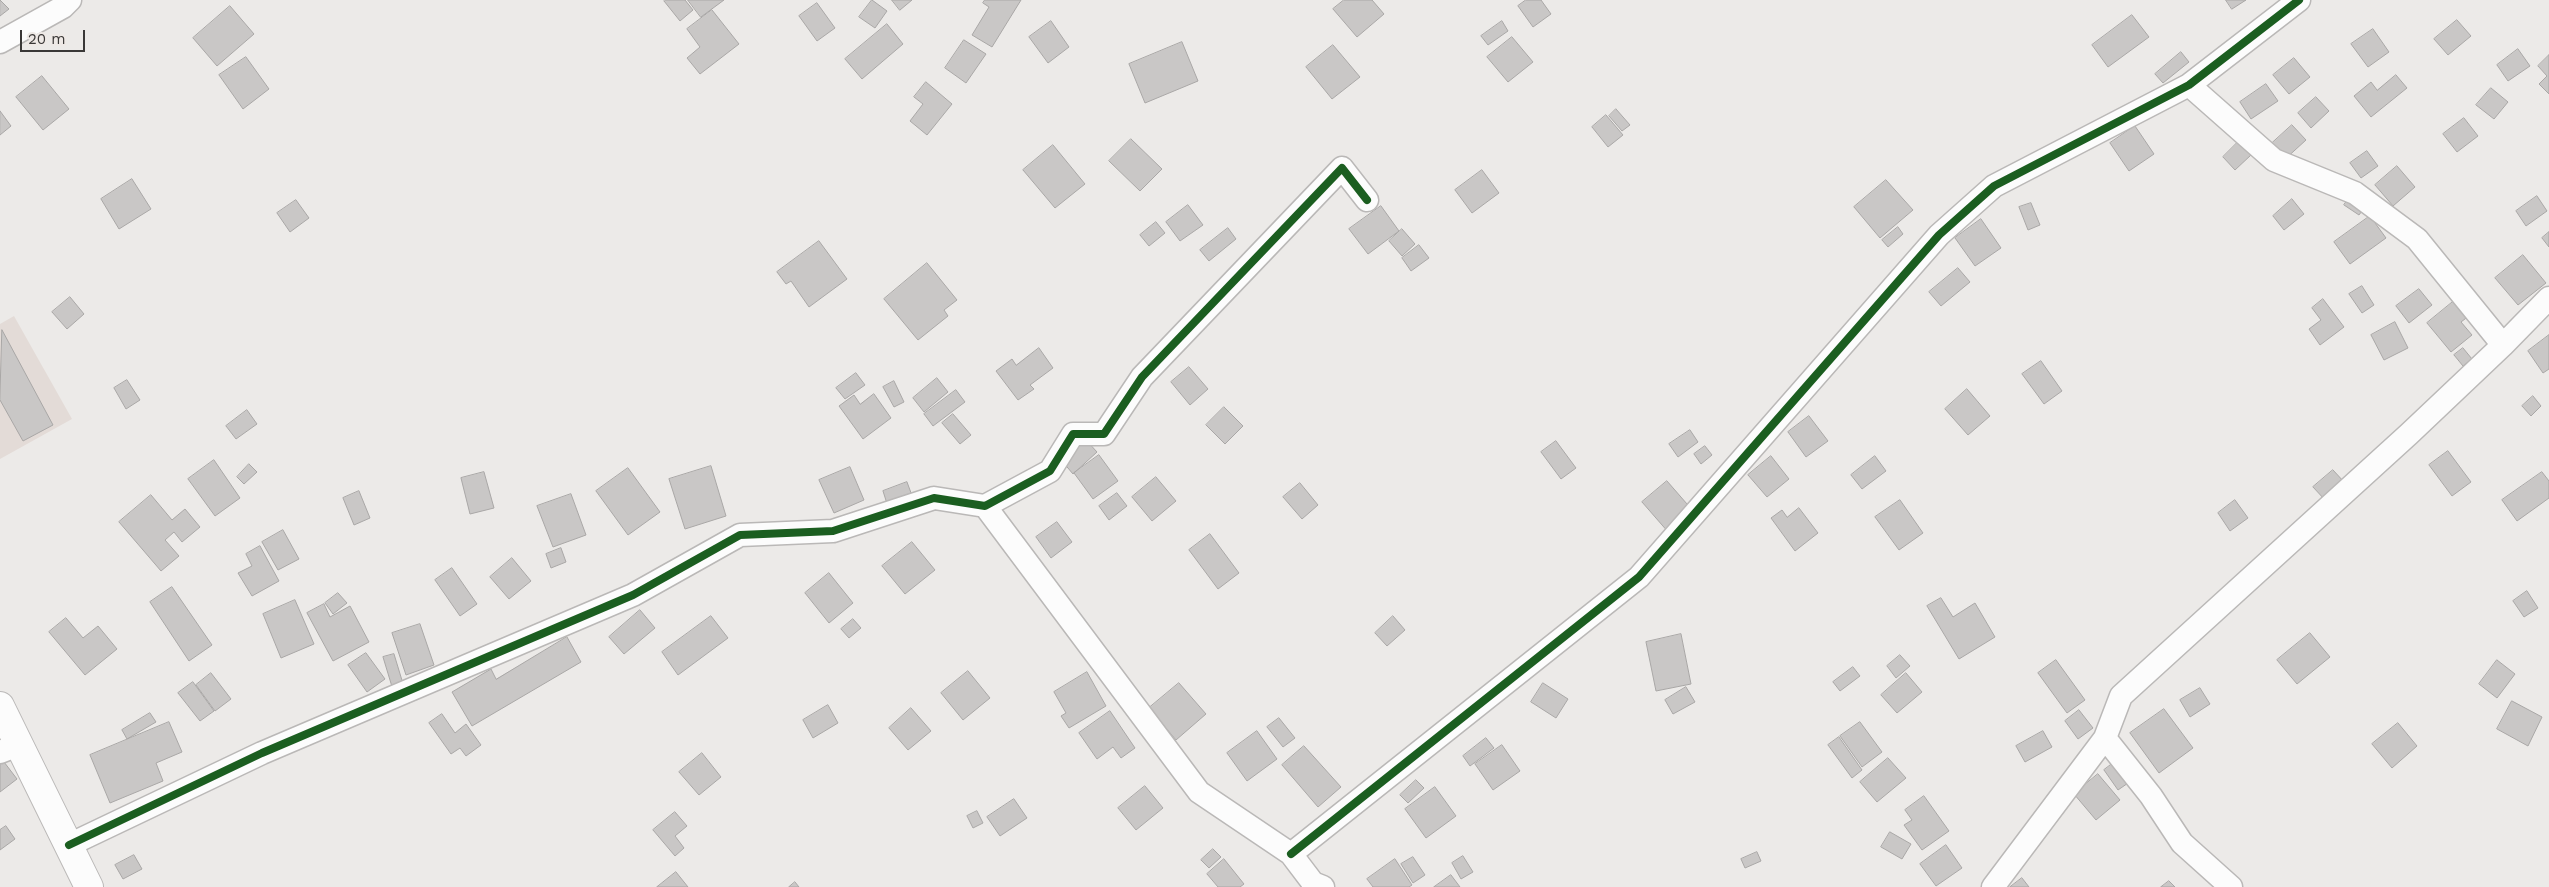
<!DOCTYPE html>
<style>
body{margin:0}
#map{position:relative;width:2549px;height:887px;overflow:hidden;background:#eceae8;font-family:"Work Sans",sans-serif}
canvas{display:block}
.scale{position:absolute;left:20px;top:30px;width:65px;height:22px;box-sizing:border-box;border:2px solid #3a3837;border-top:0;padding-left:6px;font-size:15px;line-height:18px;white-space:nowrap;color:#3a3837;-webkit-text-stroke:4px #eee9e6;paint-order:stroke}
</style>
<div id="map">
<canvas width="2549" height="887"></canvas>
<div class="scale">20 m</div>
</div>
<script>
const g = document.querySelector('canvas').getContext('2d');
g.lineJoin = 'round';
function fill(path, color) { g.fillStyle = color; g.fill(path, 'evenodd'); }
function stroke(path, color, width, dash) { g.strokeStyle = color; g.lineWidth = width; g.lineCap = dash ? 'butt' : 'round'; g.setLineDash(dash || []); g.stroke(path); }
const built = new Path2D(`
 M14,316L72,419L0,459V324Z`);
const building = new Path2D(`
 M0,0L9,9L0,16Z
 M665,0H685L693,10L680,21L664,1Z
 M688,0H724L701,17Z
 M872,0L887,11L875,28L859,17Z
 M892,0H912L900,10Z
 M985,0H1021L992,47L972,35L989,7L983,3Z
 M1344,0H1372L1384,14L1357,37L1333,9Z
 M1526,0H1541L1551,14L1533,27L1518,6Z
 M2226,0H2246L2232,9Z
 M817,3L835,28L817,41L799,16Z
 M230,6L254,34L217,66L193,38Z
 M712,10L739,44L700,74L687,58L700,47L687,29Z
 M2132,15L2149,37L2108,67L2092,45Z
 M2457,20L2471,36L2448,55L2434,39Z
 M1051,21L1069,47L1048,63L1029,37Z
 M1502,21L1508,31L1488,45L1481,36Z
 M887,24L903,44L862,79L845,59Z
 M2373,29L2389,52L2368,67L2351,44Z
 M1512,37L1533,62L1508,82L1487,57Z
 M964,40L986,54L966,83L945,68Z
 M1182,42L1198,81L1145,103L1129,64Z
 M1333,45L1360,77L1332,99L1306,67Z
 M2518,49L2530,66L2508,81L2497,65Z
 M2181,52L2189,62L2163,83L2155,74Z
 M2549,55V94L2539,84L2547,76L2538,66Z
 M246,57L269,89L243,109L219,75Z
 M2294,58L2310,77L2289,94L2273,75Z
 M2396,75L2407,88L2371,117L2354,96L2371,82L2377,90Z
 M42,76L69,109L43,130L16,97Z
 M926,82L952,104L927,135L910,121L923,104L914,97Z
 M2266,84L2278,101L2251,119L2240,102Z
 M2491,88L2508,102L2494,119L2476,105Z
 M2316,97L2329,111L2311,128L2298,113Z
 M1616,109L1630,125L1622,131L1609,116Z
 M0,111L11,126L0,135Z
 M1606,115L1623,135L1608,147L1592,127Z
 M2464,118L2478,136L2457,152L2443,134Z
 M2292,125L2306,140L2283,161L2270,145Z
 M2135,126L2154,154L2129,171L2110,143Z
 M1131,139L1162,169L1140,191L1109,161Z
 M2238,142L2251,155L2235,170L2223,157Z
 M1053,145L1085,184L1055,208L1023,170Z
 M2367,151L2378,166L2361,178L2350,163Z
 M2397,166L2415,187L2393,206L2375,185Z
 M1482,170L1499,193L1472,213L1455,190Z
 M132,179L151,209L119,229L101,199Z
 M1886,180L1913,210L1880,238L1854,207Z
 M2352,194L2367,204L2359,215L2344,205Z
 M2537,196L2547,211L2526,226L2516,211Z
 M2292,199L2304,214L2284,230L2273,216Z
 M296,200L309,218L290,232L277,213Z
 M2031,203L2040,225L2028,230L2019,207Z
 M1188,205L1203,225L1180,241L1166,222Z
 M1381,206L1399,231L1368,254L1349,229Z
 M2370,216L2386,238L2350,264L2334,242Z
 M1981,219L2001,248L1975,266L1955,238Z
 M1156,222L1165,233L1149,246L1140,235Z
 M1898,227L1903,234L1888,247L1882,240Z
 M1228,228L1236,239L1209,261L1200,250Z
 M1402,229L1415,244L1402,256L1389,241Z
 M2549,232V247L2542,238Z
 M819,241L847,279L809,307L791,281L786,284L777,272Z
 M1419,245L1429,258L1411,271L1402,258Z
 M2523,255L2546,283L2518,305L2495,278Z
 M927,263L957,300L944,310L948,316L918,340L884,299Z
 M1958,268L1970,282L1941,306L1929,292Z
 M2362,286L2374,305L2362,313L2349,294Z
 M2419,289L2432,305L2409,323L2396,306Z
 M2460,296L2474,312L2461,322L2472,335L2451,352L2427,323Z
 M70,297L84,314L67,329L52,312Z
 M2323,299L2344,327L2320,345L2309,329L2321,320L2312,308Z
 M2395,322L2408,348L2384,360L2371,335Z
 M2,330L53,425L23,441L0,400Z
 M2549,335V369L2543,373L2528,351Z
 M1039,348L1053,368L1030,385L1034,389L1018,400L996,371L1012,359L1016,365Z
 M2463,348L2472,359L2463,366L2454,355Z
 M2041,361L2062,391L2044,404L2022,374Z
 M1189,367L1208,389L1190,405L1171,382Z
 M856,373L865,385L845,399L836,388Z
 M937,378L948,392L924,412L913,398Z
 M127,380L140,400L126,409L114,388Z
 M894,381L904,402L894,407L883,387Z
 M1967,389L1990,416L1968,435L1945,409Z
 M956,390L965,402L933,426L924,414Z
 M874,394L891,418L863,439L839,406L854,395L860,404Z
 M2533,396L2541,406L2531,416L2522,406Z
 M1224,407L1243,426L1225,444L1206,425Z
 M247,410L257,424L236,439L226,426Z
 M953,414L971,435L960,444L942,423Z
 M1809,416L1828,441L1806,457L1788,432Z
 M1690,430L1698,442L1678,457L1669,444Z
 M1086,440L1097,452L1073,474L1062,461Z
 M1556,441L1576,468L1561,479L1541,452Z
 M1705,446L1712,455L1701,464L1694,454Z
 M2448,451L2471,482L2452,496L2429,465Z
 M1099,455L1118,481L1093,499L1074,473Z
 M1771,456L1789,479L1767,497L1748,475Z
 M1875,456L1886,471L1862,489L1851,475Z
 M214,460L240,498L215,516L188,479Z
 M249,464L257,472L244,484L237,477Z
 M711,466L726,516L685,529L669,479Z
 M850,467L864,500L834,513L819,480Z
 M628,468L660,512L628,535L596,491Z
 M2333,470L2345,483L2325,500L2313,487Z
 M484,472L494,508L470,514L461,478Z
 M2542,472L2549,481V498L2517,521L2502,500Z
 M1156,477L1176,501L1152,521L1132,497Z
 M1667,481L1694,512L1669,533L1642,502Z
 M907,482L914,501L889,510L883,491Z
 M1300,483L1318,505L1302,519L1283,497Z
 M359,491L370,518L354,525L343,498Z
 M1117,493L1127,506L1109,520L1099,506Z
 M571,494L586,535L553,547L537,506Z
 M151,495L172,520L185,509L200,527L182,542L174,532L165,540L179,556L161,571L119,522Z
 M1900,500L1923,533L1899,550L1875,517Z
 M2235,500L2248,518L2230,531L2218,513Z
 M1799,508L1818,533L1795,551L1771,518L1782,510L1787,517Z
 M1057,522L1072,542L1051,558L1036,537Z
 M283,530L299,559L278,570L262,542Z
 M1210,534L1239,573L1218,589L1189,550Z
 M912,542L935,570L905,594L882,566Z
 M260,546L279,581L252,596L238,573L252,566L246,554Z
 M561,548L566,562L551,568L546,554Z
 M512,558L531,581L509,599L490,577Z
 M452,568L477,604L460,616L435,580Z
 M829,573L853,603L829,623L805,593Z
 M172,587L212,645L189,661L150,602Z
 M2527,591L2538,608L2524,617L2513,601Z
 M338,593L347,603L333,614L325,603Z
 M1941,598L1953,617L1975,603L1995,637L1959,659L1927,606Z
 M295,600L314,644L281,658L263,614Z
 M324,604L330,617L350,606L369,642L333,661L307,613Z
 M640,610L655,628L624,654L609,637Z
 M711,616L728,638L678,675L662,652Z
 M1393,616L1405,630L1387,646L1375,633Z
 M66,618L83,638L98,626L117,649L85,675L49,632Z
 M853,619L861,628L849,638L841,629Z
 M420,624L434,665L406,675L392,633Z
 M2310,633L2330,657L2297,684L2277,660Z
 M1681,634L1691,684L1656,691L1646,642Z
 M567,637L581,662L472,726L452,692L491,669L496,679Z
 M366,653L385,679L367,692L348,665Z
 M394,654L404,687L393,690L383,657Z
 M1900,655L1910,666L1896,678L1887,666Z
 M2056,660L2085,700L2067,713L2038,673Z
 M2497,660L2515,674L2497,698L2479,684Z
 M1853,667L1860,676L1840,691L1833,682Z
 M968,671L990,698L963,720L941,693Z
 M1087,672L1106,706L1069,728L1061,716L1066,713L1054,692Z
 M211,673L231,699L215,711L196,685Z
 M1906,673L1922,692L1897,713L1881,695Z
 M193,682L214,711L200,721L178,693Z
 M1179,683L1206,714L1176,740L1149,708Z
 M1543,683L1568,699L1556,718L1531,702Z
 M1686,687L1695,702L1673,714L1665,700Z
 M2200,688L2210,704L2190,717L2180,700Z
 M2512,701L2542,717L2528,746L2497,729Z
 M828,705L838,723L813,738L803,720Z
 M911,708L931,731L908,750L889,728Z
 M2164,709L2193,748L2159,773L2130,733Z
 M2079,710L2093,728L2078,739L2065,721Z
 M1110,711L1135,748L1121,758L1113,747L1097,759L1079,733Z
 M150,713L156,722L127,739L122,730Z
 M442,714L455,733L466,724L481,745L466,756L460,748L451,754L429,723Z
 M1279,718L1295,738L1283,747L1267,727Z
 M169,722L182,752L156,763L163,781L110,803L90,755Z
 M1860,722L1882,752L1862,767L1840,736Z
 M2398,723L2417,746L2392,768L2372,744Z
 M1257,731L1277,759L1247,781L1227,753Z
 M2043,731L2052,747L2025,762L2016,746Z
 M1839,737L1862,770L1852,778L1828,745Z
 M1486,738L1494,748L1470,766L1463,756Z
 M1502,745L1520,771L1493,790L1475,764Z
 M1304,746L1341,787L1318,807L1282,765Z
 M702,753L721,777L699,795L679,772Z
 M1,758L17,779L0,792V759Z
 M1888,758L1906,778L1877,802L1860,782Z
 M2116,761L2131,781L2118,790L2104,770Z
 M2098,774L2120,800L2096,820L2074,794Z
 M1416,780L1424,788L1408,803L1400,795Z
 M1145,786L1163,808L1136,830L1118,808Z
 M1435,787L1456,816L1426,838L1405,809Z
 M1924,796L1949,831L1922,850L1904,825L1912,820L1905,810Z
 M1014,799L1027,818L1000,836L987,817Z
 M977,811L983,823L973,828L967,816Z
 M675,812L687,826L675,836L684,848L675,856L653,830Z
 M6,826L15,839L0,850V830Z
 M1890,832L1911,844L1902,859L1881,847Z
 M1946,845L1962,868L1936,886L1920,864Z
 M1213,849L1221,857L1209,868L1201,860Z
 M1757,852L1761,861L1745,868L1741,859Z
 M134,855L142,869L123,879L115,865Z
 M1463,856L1473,872L1461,879L1452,863Z
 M1413,857L1425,875L1413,883L1401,864Z
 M1224,859L1244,884L1240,887H1218L1207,874Z
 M1395,859L1412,885L1409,887H1373L1367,879Z
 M676,872L688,887H657Z
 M1451,875L1460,887H1434Z
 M2022,878L2029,887H2010Z
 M2169,881L2175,887H2161Z
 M795,882L799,887H789Z`);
const minor = new Path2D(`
 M0,42L63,7L70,0
 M2189,85L2274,160L2355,193L2417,239L2503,345
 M985,506L1199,792L1291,854L1313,883L1323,887
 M0,752L18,745
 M69,845L262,753L633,595L740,535L833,531L934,498L985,506L1050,471L1073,434H1104L1142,377L1342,168L1367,200
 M1291,854L1639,577L1939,235L1994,186L2189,85L2299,0
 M1993,887L2105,738
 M2231,887L2182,843L2151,796L2105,738L2121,696L2409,434L2503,345L2549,298`);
const primary = new Path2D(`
 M0,706L89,887`);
const cycleway = new Path2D(`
 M69,845L262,753L633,595L740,535L833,531L934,498L985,506L1050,471L1073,434H1104L1142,377L1342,168L1367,200
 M1291,854L1639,577L1939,235L1994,186L2189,85L2299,0`);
fill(built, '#e3dbd7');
fill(building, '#c9c7c6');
stroke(building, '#a9a7a6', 1);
stroke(minor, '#bab8b7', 25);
stroke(primary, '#bab8b7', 30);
stroke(minor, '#fcfcfc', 22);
stroke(primary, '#fcfcfc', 28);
stroke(cycleway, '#1b5e20', 8);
</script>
